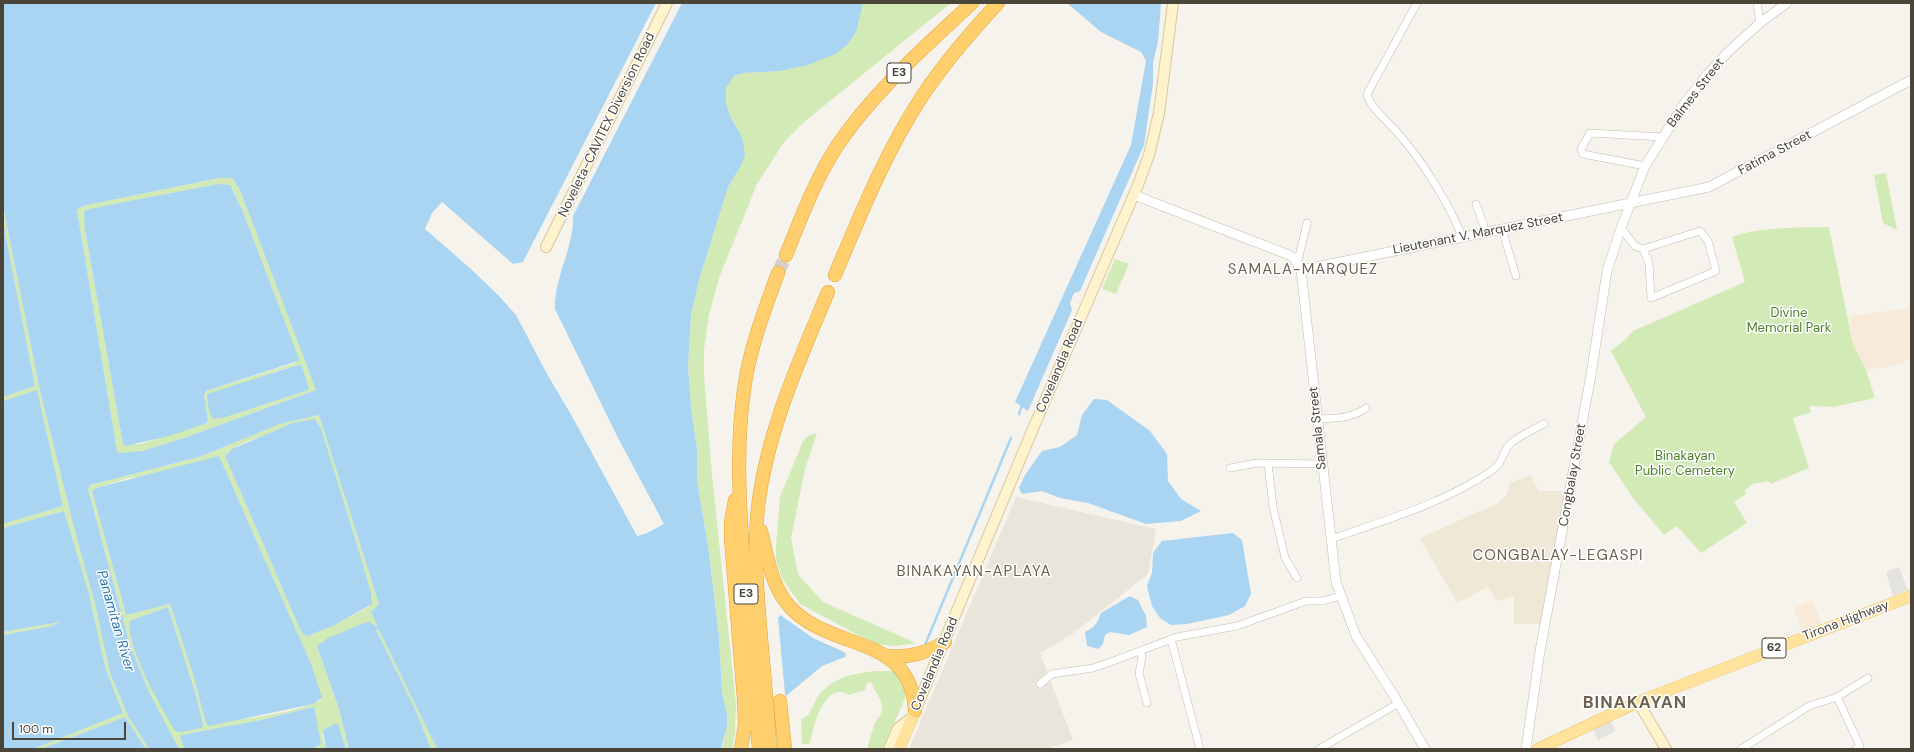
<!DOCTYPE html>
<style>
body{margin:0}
#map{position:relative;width:1914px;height:752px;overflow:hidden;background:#f6f3ec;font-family:"DM Sans",sans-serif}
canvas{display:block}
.frame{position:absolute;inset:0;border:4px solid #4b4439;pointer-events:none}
.scale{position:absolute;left:12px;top:722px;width:114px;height:18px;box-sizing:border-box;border:2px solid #4b4439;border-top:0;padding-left:5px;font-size:12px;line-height:14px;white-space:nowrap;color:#4b4439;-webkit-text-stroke:3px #fff;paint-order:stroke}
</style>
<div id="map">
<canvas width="1914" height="752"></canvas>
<div class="frame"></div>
<div class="scale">100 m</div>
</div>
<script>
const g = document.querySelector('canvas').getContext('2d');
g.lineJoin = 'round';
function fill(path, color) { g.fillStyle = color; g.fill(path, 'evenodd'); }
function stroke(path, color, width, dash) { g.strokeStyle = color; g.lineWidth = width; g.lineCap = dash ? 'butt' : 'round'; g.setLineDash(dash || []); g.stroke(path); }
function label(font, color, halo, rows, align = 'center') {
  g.font = font + ' "DM Sans",sans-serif'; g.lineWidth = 3; g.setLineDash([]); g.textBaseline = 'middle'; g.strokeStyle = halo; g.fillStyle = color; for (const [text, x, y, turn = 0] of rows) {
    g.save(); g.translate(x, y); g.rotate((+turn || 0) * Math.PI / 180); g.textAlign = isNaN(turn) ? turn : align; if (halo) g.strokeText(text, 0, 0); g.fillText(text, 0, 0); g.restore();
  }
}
const residential = new Path2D(`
 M1016,497L1156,529L1148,574L1071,635L1040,653L1073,740L1046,749H909Z`);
const commercial = new Path2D(`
 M1911,308L1910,360L1887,367L1866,370L1853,345L1849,316Z
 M1812,600L1822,625L1803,633L1793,608Z`);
const education = new Path2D(`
 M1531,475L1538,491H1566L1544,624H1514V596L1497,601L1488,587L1457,603L1420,538L1498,503L1507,494L1510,483Z`);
const green = new Path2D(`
 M824,3H951L804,122L784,142L757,184L719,278L709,315L704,349V375L712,475L736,704L735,733L732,749H722L727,726V714L722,693L719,637L708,546L697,481V448L691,408L688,365L691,315L699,280L721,209L728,187L742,164L738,129L730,116L726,102V88L734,76L743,73L780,71L794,68Z
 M1886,173L1897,230L1883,223L1874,175Z
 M219,178H232L240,190L316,390L184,438L142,451L119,453L117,451L77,210L83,206L92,204ZM218,184L232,188L242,209L290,336L295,363L206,391L204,396L208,420L207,423L140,444H123L85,230L86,210ZM301,364L308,390L226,417L274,372Z
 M3,206L40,391L73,524L95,604L110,673L128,716L149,749H146L125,717L41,749H33L123,713L106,670L88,590L64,511L3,528V524L63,506L37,391L3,401V397L35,386L3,221Z
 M1829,227L1853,345L1866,370L1875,398L1833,407L1809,406L1811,412L1793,418L1809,468L1771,484L1768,481L1752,484L1745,491L1746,494L1734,502L1747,523L1701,553L1677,526L1664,535L1633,498L1609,462L1614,444L1646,417L1611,351L1625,340L1633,331L1745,282L1732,237C1763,226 1797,228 1829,227Z
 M1115,259L1129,264L1116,294L1102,289Z
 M319,415L379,604L371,612L377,625L317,646L339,709L349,749H346L338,724L322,734L326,749H312L320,746L313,707L261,720L186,734L180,738L184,749H179L148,690L130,645L88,489L90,485L199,457L280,424ZM317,421L356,541L372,598L370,606L333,626L307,636L303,634L300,629L225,456C236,439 297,427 317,421ZM132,477L235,492L312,666L321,700C291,715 239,719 206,724L193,674L170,604L126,615L92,491L96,488ZM168,607L195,692L202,728L129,621Z
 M817,433L805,469L791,538L798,574L823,602L916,643L896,646L875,644L800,604L782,578L776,560V547L780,497L803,441L809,435Z
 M60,622V624L52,626L3,635V632Z
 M378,628L437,749H431L416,711L377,632L376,630Z
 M875,671H897L905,691V698L883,749H867C869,741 872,733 874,725C877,718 884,713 882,705C880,696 874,691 871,682L867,683L865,690L849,695C845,693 841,691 837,692C820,697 813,729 810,743L802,745L801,719C811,717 813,702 819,695C823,690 830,684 836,681C848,674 861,673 875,671Z`);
const parking = new Path2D(`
 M1899,567L1908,590L1893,596L1886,572Z
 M1610,721L1616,731L1598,740L1593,730Z`);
const water = new Path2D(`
 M3,3H656L523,262L513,264L442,202L432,213L425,229L471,269L498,295L516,315L547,374L573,418L637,536L645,534L664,524L617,436L555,309C554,277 574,248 573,216L682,3H863L856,32L848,44L835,54L808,65L780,71L743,73L734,76L726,88V102L730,116L742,137L745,155L742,164L728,187L699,280L691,315L688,365L691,408L697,448V481L708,546L719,637L722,693L727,714V726L721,749H437L378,628L376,630L377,632L416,711L431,749H349L339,709L317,646L328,638L364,623L370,622L375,626H377L371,612L379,604L319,415L280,424L199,457L90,485L88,489L130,645L148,690L179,749H149L128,716L110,673L95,604L73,524L40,391L3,206ZM219,178H232L240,190L316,390L184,438L142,451L119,453L117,451L77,210L83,206L92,204Z
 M1067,3H1161L1158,42L1153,62V83L1144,145L1080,291L1074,293L1070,303L1072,310L1028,411L1015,402L1131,145L1146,61L1141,52L1101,32Z
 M218,184L230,185L242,209L299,359L298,361L206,391L204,396L208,420L207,423L169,436L125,446L123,444L85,230L84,213L86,210L104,206Z
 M3,221L35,386L3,397Z
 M301,364L309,388L308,390L226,417L213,419L209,411L207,394Z
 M37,390L63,506L3,524V401Z
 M1094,399L1107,400L1150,431L1167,454L1168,481L1181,499L1201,511L1181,521L1146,524L1088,503L1060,498L1042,491L1022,494L1019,488L1025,475L1042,451L1060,447L1077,435L1082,415Z
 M315,419L321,429L356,541L371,593L372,604L333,626L307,636L303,634L300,629L225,456L232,449L293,423Z
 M219,456L312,666L322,698L313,704L209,726L206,724L193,674L170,604L126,615L92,491L96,488Z
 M64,511L88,590L106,670L123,713L33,749H3V635L52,626L60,622L3,632V528Z
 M1233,533L1242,540L1251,594L1245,606L1229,615L1187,624L1171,625L1160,618L1152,606L1147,586L1152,573L1153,553L1162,541Z
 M1130,596L1138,600L1146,616L1147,627L1129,635L1110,632L1105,635L1103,644L1098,649L1087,646L1085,632L1093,627L1098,621L1101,613Z
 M168,607L195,692L203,725L202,728L181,732L175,731C159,704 129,652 129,621Z
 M780,615L813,638L844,652L846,655L845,657L822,666L786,696L785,694L778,618Z
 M313,707H314L321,743L320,745L312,749H184L180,736L186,734L261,720Z
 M125,717L146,749H41Z
 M335,724H338L346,749H326L323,730Z`);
const stream = new Path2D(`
 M1019,414L1022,405
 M925,645L1011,438`);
const motorwayTunnel = new Path2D(`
 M778,273L786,255`);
const minor = new Path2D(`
 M1417,3L1367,94L1368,98C1375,113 1392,125 1402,138C1423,162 1451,207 1462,237
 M1757,3L1760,23
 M1645,166L1583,154L1581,149L1590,133L1663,137
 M1476,204L1486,232
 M1621,228L1635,246L1643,249L1649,263L1651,298L1716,271L1708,241L1700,231L1643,249
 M1502,229L1516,276
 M1297,265L1307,223
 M1317,419C1335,418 1351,419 1366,408
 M1268,463L1273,507L1285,558L1297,578
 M1230,468L1257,463L1322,464
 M1331,539C1383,521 1445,503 1491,471C1504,463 1502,452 1510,444C1515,439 1537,427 1544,424
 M1171,639L1200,749
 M1141,651L1142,657L1139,673L1147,703
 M1040,684L1052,674L1093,668L1105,664L1177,637L1237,626L1306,601H1323L1340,596
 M1837,697L1860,746L1856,749
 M1319,749L1399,703
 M1741,749L1809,706L1837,697L1868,678`);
const tertiary = new Path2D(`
 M1134,195L1289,255L1294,258L1301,270L1336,582L1356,636L1396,699L1425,749
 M1301,270L1709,187L1911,80
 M1526,749L1540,651L1591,375L1607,271L1621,228L1645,166L1684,104L1707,75L1729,51L1760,23L1787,3`);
const secondary = new Path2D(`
 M546,247L667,3
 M1638,702L1666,749
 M915,711L1032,431L1138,185L1149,155L1159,113L1173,3
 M889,749L898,728L912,718`);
const primary = new Path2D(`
 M899,749L915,711
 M1538,749L1638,702L1911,596`);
const motorway = new Path2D(`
 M786,255C801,218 815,180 837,146C874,91 925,47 972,3
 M835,275C861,213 886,151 923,95C945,62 971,32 998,3
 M735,500L731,522V539L744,700L745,724L741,749
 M761,531C768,558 771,586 790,607C831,652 911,633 915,711
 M887,656C910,658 926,653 945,642
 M780,701L785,749
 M759,749C754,684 748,620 743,555C739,497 736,440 745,383C751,345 765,309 778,273
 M770,749C768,716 765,683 762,649C758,602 753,555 758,507C767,432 799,361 828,292`);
const shields = [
 [899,73,24],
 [746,594,24],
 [1774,648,24]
];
const shieldNames = [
 ["E3",899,73],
 ["E3",746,594],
 ["62",1774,648]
];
const streetNames = [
 ["Balmes Street",1696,93,-52],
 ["Noveleta-CAVITEX Diversion Road",607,125,-64],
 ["Fatima Street",1775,153,-28],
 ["Lieutenant V. Marquez Street",1478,234,-11],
 ["Covelandia Road",1060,366,-67],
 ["Samala Street",1318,428,-96],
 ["Congbalay Street",1573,475,-80],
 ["Tirona Highway",1846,621,-21],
 ["Covelandia Road",935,664,-67]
];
const parkNames = [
 ["Divine",1789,314],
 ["Memorial Park",1789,329],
 ["Binakayan",1685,457],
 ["Public Cemetery",1685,472]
];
const waterNames = [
 ["Panamitan River",115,621,74]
];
const quarterNames = [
 ["SAMALA-MARQUEZ",1303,270],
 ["CONGBALAY-LEGASPI",1558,556],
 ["BINAKAYAN-APLAYA",974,572]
];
const districtNames = [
 ["BINAKAYAN",1635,704]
];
fill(residential, '#eae5da');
fill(commercial, '#f7ead8');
fill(education, '#efe8d6');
fill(green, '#d2eab5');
fill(parking, '#e5e3e0');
fill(water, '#a9d4f2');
stroke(stream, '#a9d4f2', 2.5);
stroke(motorwayTunnel, '#d4d0c8', 13, [13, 6]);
stroke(minor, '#c2bbae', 8);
stroke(tertiary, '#c2bbae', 10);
stroke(secondary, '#d6c79b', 12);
stroke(primary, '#e6c16a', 12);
stroke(motorway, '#e0a43c', 14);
stroke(minor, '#fff', 7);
stroke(tertiary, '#fff', 9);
stroke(secondary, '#fff3cd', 10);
stroke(primary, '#ffe39c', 11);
stroke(motorway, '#ffcf6e', 13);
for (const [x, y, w] of shields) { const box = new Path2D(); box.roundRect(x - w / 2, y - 10, w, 20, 3); g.fillStyle = '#fff'; g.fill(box); stroke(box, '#4b4439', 1); }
label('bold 12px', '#4b4439', null, shieldNames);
label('13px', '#4b4439', '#fff', streetNames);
label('13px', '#4a7f2a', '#fff', parkNames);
label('italic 14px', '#2e7ab2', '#fff', waterNames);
g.letterSpacing = '1px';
label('15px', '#6e6250', '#fff', quarterNames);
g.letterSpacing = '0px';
g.letterSpacing = '1px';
label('bold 17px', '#6e6250', '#fff', districtNames);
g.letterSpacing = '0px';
</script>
